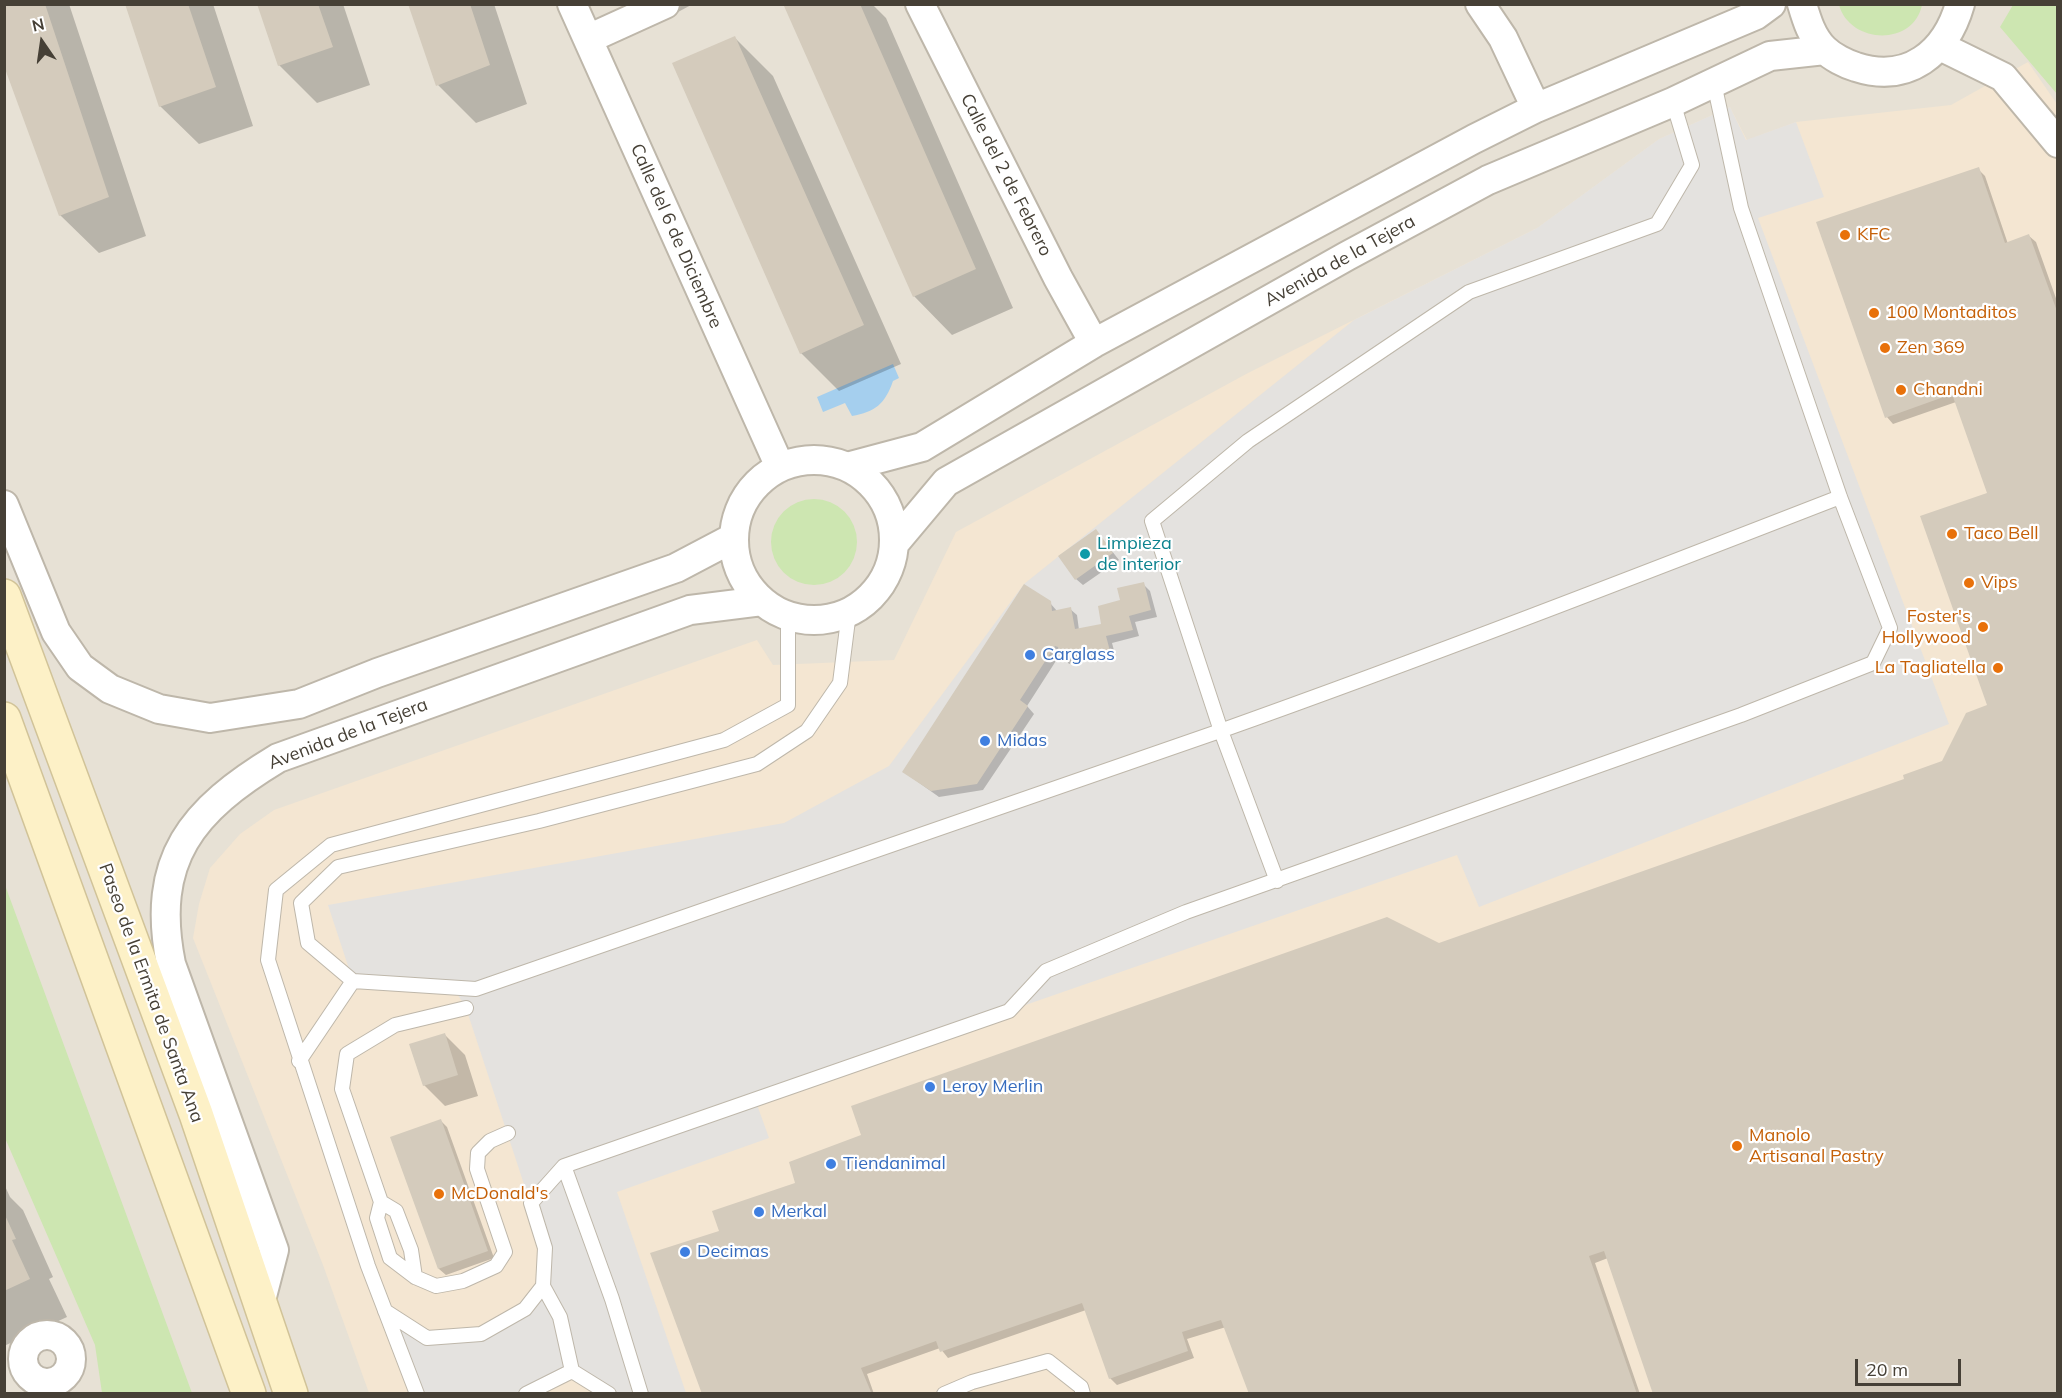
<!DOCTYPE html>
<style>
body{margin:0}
#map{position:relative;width:2062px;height:1398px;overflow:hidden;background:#f3efe7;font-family:Mulish,sans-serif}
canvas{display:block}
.frame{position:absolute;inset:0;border:6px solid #464036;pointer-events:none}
.north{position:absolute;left:12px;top:12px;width:60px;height:60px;-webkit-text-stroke:4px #fff;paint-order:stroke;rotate:347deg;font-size:16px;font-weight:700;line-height:24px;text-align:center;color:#464036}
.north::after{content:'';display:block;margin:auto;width:21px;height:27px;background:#464036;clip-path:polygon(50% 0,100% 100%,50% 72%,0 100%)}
.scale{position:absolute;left:1855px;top:1359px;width:106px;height:27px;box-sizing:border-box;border:3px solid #464036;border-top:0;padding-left:8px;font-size:18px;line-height:21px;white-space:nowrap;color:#464036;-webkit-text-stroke:4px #fff;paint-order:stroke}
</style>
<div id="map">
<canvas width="2062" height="1398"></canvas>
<div class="frame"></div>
<div class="north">N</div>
<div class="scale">20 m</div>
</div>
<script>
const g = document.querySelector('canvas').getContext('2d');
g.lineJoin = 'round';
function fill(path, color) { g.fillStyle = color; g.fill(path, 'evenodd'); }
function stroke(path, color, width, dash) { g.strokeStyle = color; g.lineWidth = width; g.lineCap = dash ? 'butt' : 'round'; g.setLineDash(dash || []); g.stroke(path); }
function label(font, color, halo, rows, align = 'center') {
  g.font = font + ' Mulish,sans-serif'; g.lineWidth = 4.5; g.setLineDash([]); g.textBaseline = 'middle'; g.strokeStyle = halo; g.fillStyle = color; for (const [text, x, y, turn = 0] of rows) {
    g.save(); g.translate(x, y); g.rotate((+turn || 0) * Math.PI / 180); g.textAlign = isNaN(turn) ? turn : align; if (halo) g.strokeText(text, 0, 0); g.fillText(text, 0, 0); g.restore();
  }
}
const residential = new Path2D(`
 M5,5H2057V1393H5Z`);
const commercial = new Path2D(`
 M2028,62L2057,104V1393H369L323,1265L193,938L199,904L210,868L240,834L274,810L757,640L773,665L894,660L956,532L1248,373L1537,228L1659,139L1730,107L1747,140L1796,122L1951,105Z`);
const green = new Path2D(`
 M1839,5V4L1922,5C1913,47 1850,44 1839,5Z
 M2013,5H2057V94L2000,27Z
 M771 542a43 43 0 1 1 86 0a43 43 0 1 1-86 0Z
 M5,885L192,1393H102L95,1345L5,1138Z`);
const parking = new Path2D(`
 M1730,107L1746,140L1796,122L1824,197L1758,218L1949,724L1479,907L1457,855L755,1099L769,1138L617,1192L686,1393H609L572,1371L526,1393H415L385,1311L427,1338L481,1334L525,1309L543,1286L545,1248L466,1008L453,987L353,981L328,905L784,823L889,766L1024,584L1354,320L1537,228L1659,139Z`);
const water = new Path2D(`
 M893,364L899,378L893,381C885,404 875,412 852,416L845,403L823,412L817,397Z`);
const shadow = new Path2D(`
 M4,4H69L146,236L99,253L60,215Z
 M127,4H213L253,126L199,144L160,106Z
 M259,4H343L370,85L317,103L279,65Z
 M409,4H494L527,104L476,123L438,85Z
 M670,4H693L678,12Z
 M791,4H872L886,18L1013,308L952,335L914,296Z
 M735,38L773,76L901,364L839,391L801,353Z
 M1978,169L1985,176L2008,244L2029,236L2036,242L2058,304V1394L1608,1258L1595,1263L1640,1394H1251L1226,1327L1187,1339L1194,1358L1117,1385L1110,1378L1086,1310L948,1358L940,1348L867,1374L874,1394H703L721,1232L797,1184L1439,944L1906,780L1943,763L1989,706V494L1956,402L1893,424L1887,417Z
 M1096,531L1119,560L1083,585L1076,579Z
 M1143,584L1150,591L1157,617L1135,622L1139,636L1112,643L1116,658L1096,662L1091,658L1069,664L1061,653L1027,706L1034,714L983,790L939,797L904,772L1050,603L1057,611L1070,609L1077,615L1079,630L1103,625L1121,601Z
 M444,1034L465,1055L478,1096L445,1106L424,1085Z
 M441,1121L447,1127L494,1258L446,1275L439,1269Z
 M4,1184L10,1197L23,1210L53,1277L49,1279L67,1317L4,1346Z`);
const building = new Path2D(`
 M4,4H45L109,197L59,216L4,66Z
 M125,4H188L216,87L159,107Z
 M257,4H318L333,47L278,66Z
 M408,4H470L490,65L436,86Z
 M787,4H860L976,269L913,297L784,6Z
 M735,36L864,325L800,354L672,63Z
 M1979,167L2005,243L2029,234L2058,314V1394H1653L1604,1251L1589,1256L1637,1394H1249L1221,1320L1182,1332L1188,1351L1109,1379L1082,1303L940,1352L936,1341L861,1368L871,1392L866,1394H702L650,1253L719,1231L712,1211L795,1183L789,1162L861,1135L851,1106L1387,917L1439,943L1904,779L1903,775L1942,761L1966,713L1987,705L1920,516L1987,493L1952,394L1885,418L1816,222Z
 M1096,529L1113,553L1075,580L1058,556Z
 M1144,582L1151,610L1129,616L1133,630L1106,636L1110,651L1087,656L1086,651L1061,658L1058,647L1055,646L1020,700L1028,706L977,784L931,791L902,772L1024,584L1051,601L1052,611L1071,607L1075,629L1101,624L1098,606L1120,600L1117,588Z
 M445,1033L458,1075L423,1086L409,1044Z
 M441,1119L488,1251L438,1269L390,1137Z
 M4,1213L16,1239L12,1240L30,1279L4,1291Z`);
const lane = new Path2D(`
 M849,612L840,683L807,731L757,764L539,821L338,867L301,903L308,943L353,981L476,989C723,902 972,819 1220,731C1428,657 1634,577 1840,497
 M1277,881L1221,731L1152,521L1248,441L1469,292L1657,224L1692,165L1673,102
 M466,1008L395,1025L347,1054L342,1089L381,1202L377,1218L390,1258L415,1277L436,1286L463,1281L496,1266L505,1252L477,1169L478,1153L490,1141L508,1133
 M299,1061L353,981
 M564,1166L612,1299L641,1394
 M381,1202L396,1211L411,1250L415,1277
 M385,1311L427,1338L481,1334L525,1309L543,1286L545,1248L531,1203L564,1166L1009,1011L1046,971L1186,912L1741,715L1873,663L1890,628L1840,497L1741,208L1714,83
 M572,1371L609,1394
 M417,1394L368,1266L268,960L276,890L331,845L724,740L788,705V617
 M526,1394L572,1371L560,1317L543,1286
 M944,1394L972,1382L1048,1361L1081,1387L1083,1394`);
const street = new Path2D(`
 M572,4L780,467
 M920,4L1058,278L1094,343
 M1480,4L1503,38L1536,108
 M1802,4C1807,21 1812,37 1824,49C1832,57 1846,64 1856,67C1908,84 1946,53 1960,4
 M588,39L665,4
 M1940,46L2003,77L2058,143
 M734 540a80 80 0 1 1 160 0a80 80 0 1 1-160 0Z
 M847,467L922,447L1094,343L1474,139L1536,108L1756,15L1771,4
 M4,505L56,632L80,667L110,689L159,709L210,718L299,704L377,673L676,568L733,538
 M894,544L946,482L1347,256L1488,180L1673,102L1770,56L1825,50
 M260,1304L274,1250L171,964C150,859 192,810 278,758L690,610L762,601
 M23 1359a24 24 0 1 1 48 0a24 24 0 1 1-48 0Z`);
const secondary = new Path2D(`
 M4,596L196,1114L291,1394
 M4,719L249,1394`);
const markers = [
 [1845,235,6,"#e8710a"],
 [1874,313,6,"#e8710a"],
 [1885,348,6,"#e8710a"],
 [1901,390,6,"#e8710a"],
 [1952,534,6,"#e8710a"],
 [1085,554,6,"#0f9aa8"],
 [1969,583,6,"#e8710a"],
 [1983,627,6,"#e8710a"],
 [1030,655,6,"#3f7fe0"],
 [1998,668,6,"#e8710a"],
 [985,741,6,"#3f7fe0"],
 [930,1087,6,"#3f7fe0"],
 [1737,1146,6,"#e8710a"],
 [831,1164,6,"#3f7fe0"],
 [439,1194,6,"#e8710a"],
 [759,1212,6,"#3f7fe0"],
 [685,1252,6,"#3f7fe0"]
];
const streetNames = [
 ["Calle del 2 de Febrero",1006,175,63],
 ["Calle del 6 de Diciembre",676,236,66],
 ["Avenida de la Tejera",1340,261,-29],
 ["Avenida de la Tejera",348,734,-21],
 ["Paseo de la Ermita de Santa Ana",151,993,70]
];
const foodNames = [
 ["KFC",1857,235],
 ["100 Montaditos",1886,313],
 ["Zen 369",1897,348],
 ["Chandni",1913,390],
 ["Taco Bell",1964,534],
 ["Vips",1981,583],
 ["Foster's",1971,617,"right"],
 ["Hollywood",1971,638,"right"],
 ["La Tagliatella",1986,668,"right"],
 ["Manolo",1749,1136],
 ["Artisanal Pastry",1749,1157],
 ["McDonald's",451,1194]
];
const cultureNames = [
 ["Limpieza",1097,544],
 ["de interior",1097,565]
];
const shopNames = [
 ["Carglass",1042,655],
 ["Midas",997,741],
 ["Leroy Merlin",942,1087],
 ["Tiendanimal",843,1164],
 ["Merkal",771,1212],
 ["Decimas",697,1252]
];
fill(residential, '#e7e1d5');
fill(commercial, '#f4e6d2');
fill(green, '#cde6b1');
fill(parking, '#e4e2df');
fill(water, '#a5cfee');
fill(shadow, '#0003');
fill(building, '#d4cbbc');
stroke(lane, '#beb7aa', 16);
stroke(street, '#beb7aa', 32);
stroke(secondary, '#d1c398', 36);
stroke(lane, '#fff', 14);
stroke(street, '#fff', 28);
stroke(secondary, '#fdf1c7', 33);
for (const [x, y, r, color] of markers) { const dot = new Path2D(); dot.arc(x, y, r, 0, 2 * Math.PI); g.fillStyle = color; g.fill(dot); stroke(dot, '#fff', 2); }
label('18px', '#464036', '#fff', streetNames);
label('18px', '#c56008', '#fff', foodNames, 'left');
label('18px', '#0d838f', '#fff', cultureNames, 'left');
label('18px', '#366cbe', '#fff', shopNames, 'left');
</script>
